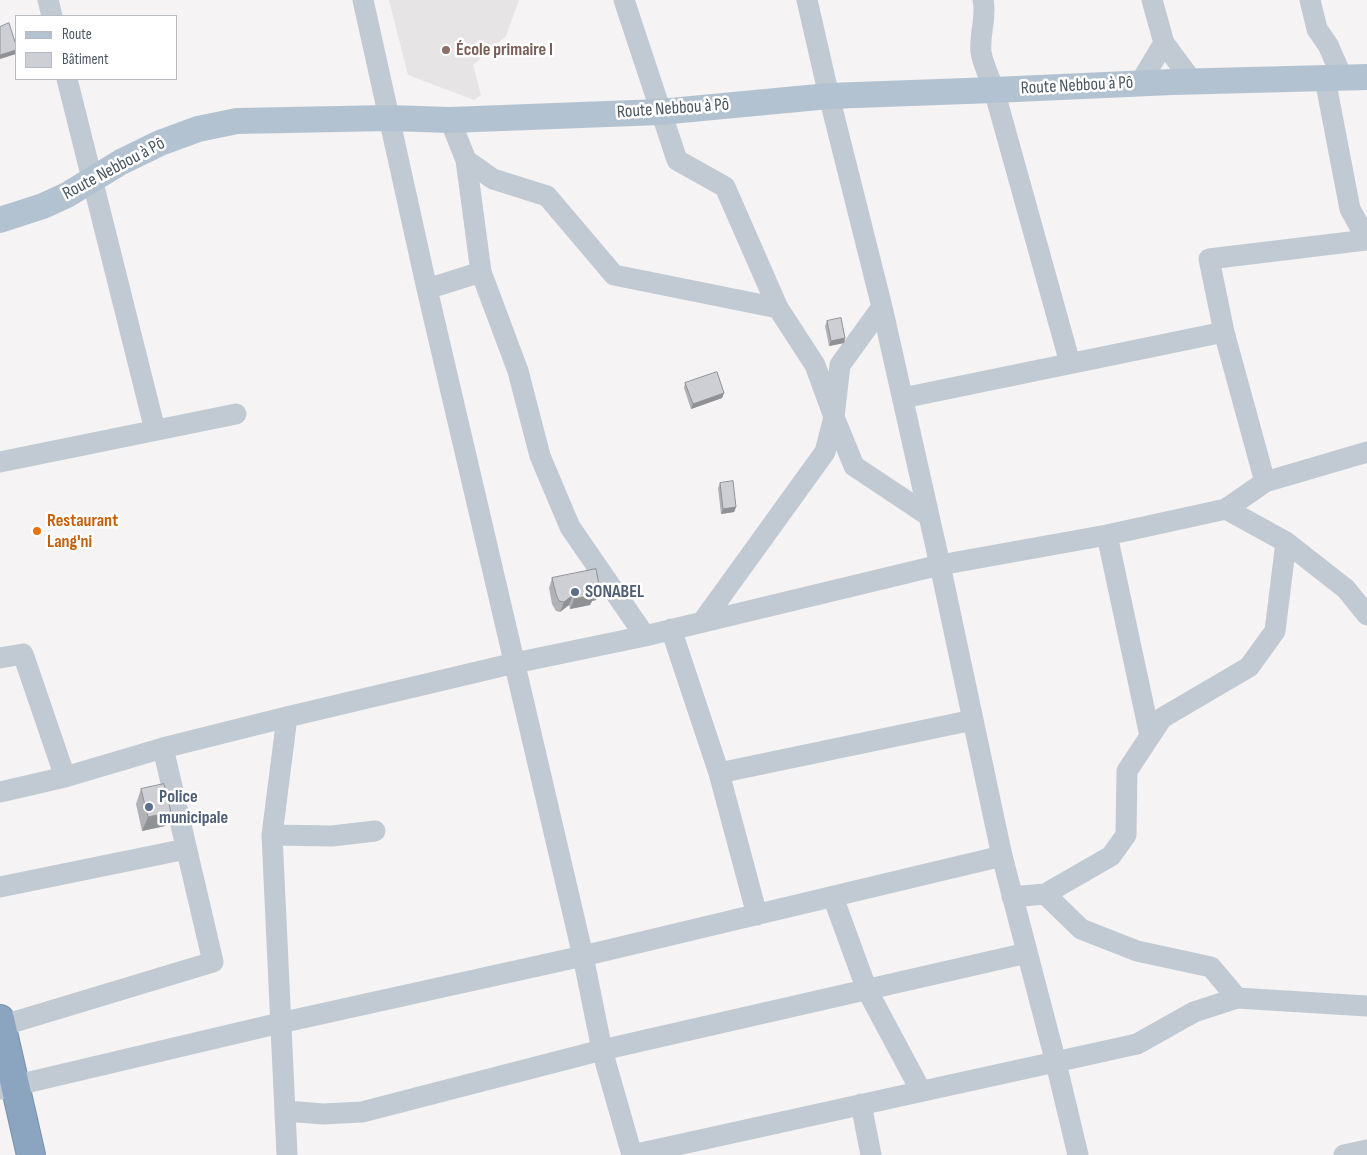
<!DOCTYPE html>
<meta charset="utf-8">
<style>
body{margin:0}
#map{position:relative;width:1367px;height:1155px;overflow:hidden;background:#f5f3f3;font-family:"Sofia Sans Condensed",sans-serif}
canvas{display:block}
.legend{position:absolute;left:15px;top:15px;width:162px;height:65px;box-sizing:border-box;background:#fff;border:1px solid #b7bbc0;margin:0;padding:6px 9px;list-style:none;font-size:15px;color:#4a5661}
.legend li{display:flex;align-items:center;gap:10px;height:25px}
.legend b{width:25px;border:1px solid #b7bbc0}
</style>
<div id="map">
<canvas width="1367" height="1155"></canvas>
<ul class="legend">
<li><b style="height:6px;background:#b3c2d1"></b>Route</li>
<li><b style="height:14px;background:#cdcfd5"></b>Bâtiment</li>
</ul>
</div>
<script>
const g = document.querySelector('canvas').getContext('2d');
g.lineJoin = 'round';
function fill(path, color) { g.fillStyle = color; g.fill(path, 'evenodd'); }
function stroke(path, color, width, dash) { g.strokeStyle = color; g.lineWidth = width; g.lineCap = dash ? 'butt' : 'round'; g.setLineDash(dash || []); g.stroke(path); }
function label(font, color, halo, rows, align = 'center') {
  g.font = font + ' "Sofia Sans Condensed",sans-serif'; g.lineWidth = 5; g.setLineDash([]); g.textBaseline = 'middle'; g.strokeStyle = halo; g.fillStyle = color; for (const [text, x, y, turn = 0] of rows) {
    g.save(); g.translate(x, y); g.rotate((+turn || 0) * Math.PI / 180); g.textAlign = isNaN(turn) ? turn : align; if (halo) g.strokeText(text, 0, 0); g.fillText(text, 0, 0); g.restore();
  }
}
const education = new Path2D(`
 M389,0H519L506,36L473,65L481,95L474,100L408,75Z`);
const minor = new Path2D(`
 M48,0L52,16
 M363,0L427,289L583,956L602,1050L632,1155
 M624,0L677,160L725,187L778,308
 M807,0L829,96L882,307L940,565L1002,856L1056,1063L1078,1155
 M983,0C987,18 979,34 981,52C983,65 990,78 994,90L1070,363
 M1152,0L1164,43L1192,81
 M1310,0L1317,29L1328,45L1339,70L1346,79
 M67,79L155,430
 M1325,79L1350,209L1367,240
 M1140,83L1164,43
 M466,160L493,179L547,196L614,275L778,308L815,365L834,417L854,466L929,516
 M481,272L518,371L540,456L570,527L645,636
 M427,289L481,272L466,160L450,120
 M903,398L1224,332
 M0,462L236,414
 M1265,482L1224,332L1209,259L1367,240
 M1226,509L1265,482L1367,452
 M1107,535L1150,736
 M703,621L825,452L834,417L840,365L882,307
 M671,629L719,773L757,915
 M0,658L23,654L65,777
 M287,717L272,835L287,1155
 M719,773L973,720
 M0,792L65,777L163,748L287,717L515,663L645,636L940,565L1107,535L1226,509L1286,542L1346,589L1367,615
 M272,835L332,836L375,831
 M0,887L186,849
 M1045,894L1081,929L1137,951L1211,967L1237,998
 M833,897L867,990L921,1091
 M1012,897L1045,894L1111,856L1126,835L1127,771L1162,718L1249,667L1275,631L1286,542
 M1,1026L213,962L163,748
 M0,1089L280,1023L583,956L1002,856
 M861,1104L871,1155
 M286,1111L323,1114L362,1112L602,1050L1027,953
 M632,1155L1137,1044L1194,1012L1237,998L1367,1006
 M1344,1155L1367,1150`);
const major = new Path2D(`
 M0,220L43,206L67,195L121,162L160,143L198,129L237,121L389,118L450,120L660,112L829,96L994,90L1172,82L1367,77`);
const highway = new Path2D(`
 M0,1019L31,1155`);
const wall = new Path2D(`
 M827,321L845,338L844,343L829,346L825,326Z
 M685,383L724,393L722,398L691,409L684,388Z
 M720,483L736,507L734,512L721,514L718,488Z
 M552,578L596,600L592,601L590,605L570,609L569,605L560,612L556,611L552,604L549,588Z
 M141,789L165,826L142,831L136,804Z`);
const shadedWall = new Path2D(`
 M16,50V54L0,59V55Z
 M845,338L844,343L829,346L831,341Z
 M724,393L722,398L691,409L693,404Z
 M736,507L734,512L721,514L723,509Z
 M600,590L596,600L592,601L590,605L570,609L574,599L593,591Z
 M573,595L569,605L560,612L564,602Z
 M171,812L165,826L142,831L148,817Z`);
const building = new Path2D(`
 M9,23L16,45V50L0,55V27Z
 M841,318L845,338L831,341L827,321Z
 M717,372L724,393L693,404L685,383Z
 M733,481L736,507L723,509L720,483Z
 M596,569L600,590L593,591L594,595L574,599L573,595L564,602L559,601L556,594L552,578Z
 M164,784L171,812L148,817L141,789Z`);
const markers = [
 [446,50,5,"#8d6e63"],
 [37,531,5,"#e8710a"],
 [575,592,5,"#5c6f8a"],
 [149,807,5,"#5c6f8a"]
];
const educationNames = [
 ["École primaire I",456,50]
];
const streetNames = [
 ["Route Nebbou à Pô",1077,86,-3],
 ["Route Nebbou à Pô",673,109,-4],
 ["Route Nebbou à Pô",114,169,-28]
];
const foodNames = [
 ["Restaurant",47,521],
 ["Lang'ni",47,542]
];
const serviceNames = [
 ["SONABEL",585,592],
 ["Police",159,797],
 ["municipale",159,818]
];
fill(education, '#e6e4e5');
stroke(highway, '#7690ad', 30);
stroke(minor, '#c1cad2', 21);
stroke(major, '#b3c2d1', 26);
stroke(highway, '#8ba5c1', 28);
fill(wall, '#b0b2b7');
fill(shadedWall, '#909195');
fill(building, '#cdcfd5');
stroke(building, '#909195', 1);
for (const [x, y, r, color] of markers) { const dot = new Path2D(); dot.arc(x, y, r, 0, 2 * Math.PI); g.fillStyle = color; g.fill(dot); stroke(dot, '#fff', 2); }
label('bold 18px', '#785e54', '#fff', educationNames, 'left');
label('18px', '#4a5661', '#fff', streetNames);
label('bold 18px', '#c56008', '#fff', foodNames, 'left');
label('bold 18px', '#4e5e75', '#fff', serviceNames, 'left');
</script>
